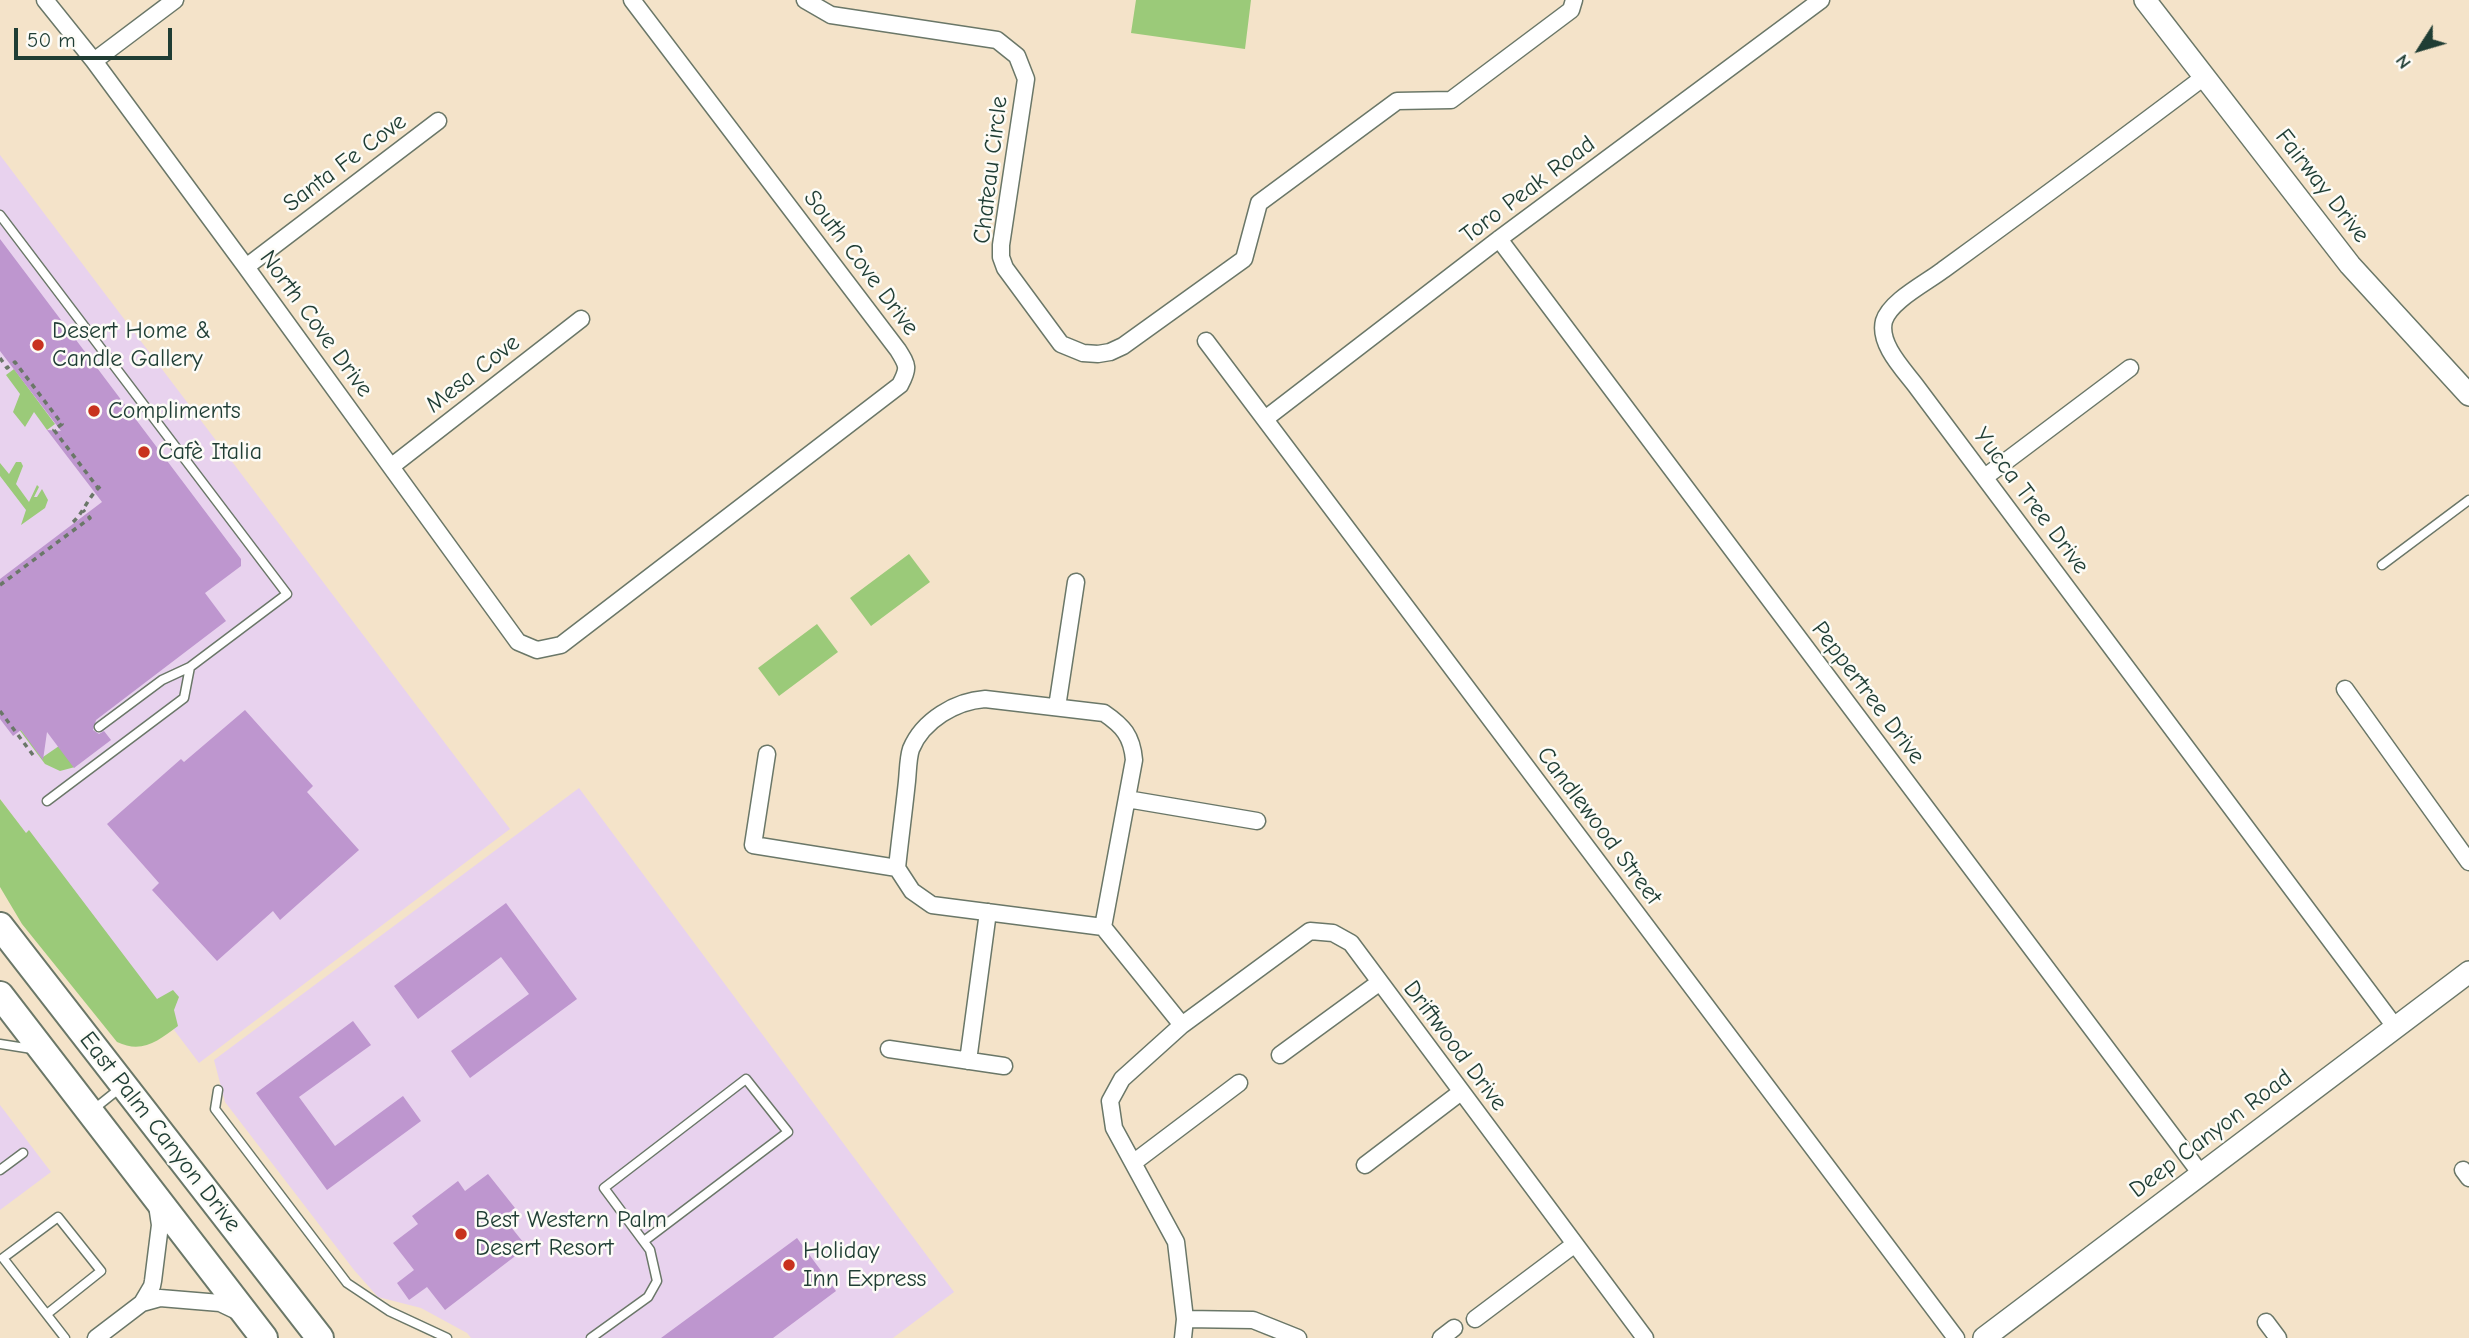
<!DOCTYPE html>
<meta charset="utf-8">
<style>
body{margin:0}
#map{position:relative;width:2469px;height:1338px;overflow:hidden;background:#f4e3c9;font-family:"Comic Neue",sans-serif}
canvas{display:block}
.north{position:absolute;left:2385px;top:14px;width:70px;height:70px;-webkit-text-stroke:5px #fdfcf7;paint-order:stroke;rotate:233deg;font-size:19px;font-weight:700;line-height:28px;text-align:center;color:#1f3d34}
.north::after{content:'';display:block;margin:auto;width:24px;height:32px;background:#1f3d34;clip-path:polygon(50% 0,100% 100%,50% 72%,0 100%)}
.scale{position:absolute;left:14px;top:28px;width:158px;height:32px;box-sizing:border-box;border:4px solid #1f3d34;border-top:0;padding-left:9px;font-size:21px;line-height:24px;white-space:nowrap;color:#1f3d34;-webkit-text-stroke:5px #fdfcf7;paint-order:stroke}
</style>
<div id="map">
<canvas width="2469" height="1338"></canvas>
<div class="north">N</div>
<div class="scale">50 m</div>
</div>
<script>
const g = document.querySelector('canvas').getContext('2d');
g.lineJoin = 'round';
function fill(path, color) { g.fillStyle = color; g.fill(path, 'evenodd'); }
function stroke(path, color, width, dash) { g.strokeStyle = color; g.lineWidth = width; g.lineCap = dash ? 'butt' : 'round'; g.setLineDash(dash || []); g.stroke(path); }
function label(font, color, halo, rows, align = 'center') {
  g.font = font + ' "Comic Neue",sans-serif'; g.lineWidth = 5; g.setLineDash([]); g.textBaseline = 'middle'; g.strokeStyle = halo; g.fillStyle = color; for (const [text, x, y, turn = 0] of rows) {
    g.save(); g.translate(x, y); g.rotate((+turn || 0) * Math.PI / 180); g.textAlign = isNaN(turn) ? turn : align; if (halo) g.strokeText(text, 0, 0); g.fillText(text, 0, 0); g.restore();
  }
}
const built = new Path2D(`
 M0,155L510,829L199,1063L0,799Z
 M579,788L954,1292L893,1338H471L467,1333L421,1308L378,1297L354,1270L225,1102L214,1060Z
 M0,1105L51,1172L0,1210Z`);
const green = new Path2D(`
 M1136,0H1251L1245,49L1131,33Z
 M14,369L55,424L47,430L34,412L25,427L13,412L20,394L6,375Z
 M16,462H21L23,466L16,484L29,502L37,485L39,487L34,497H37L42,489L48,500L45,508L21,525L26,510L0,476V463L9,474Z
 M909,554L930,582L871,626L850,598Z
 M817,624L838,652L779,696L758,668Z
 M0,704L43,757L59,746L75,767L60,771L45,764Z
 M0,799L26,833L29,830L157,999L173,990L179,997L174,1010L178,1026C158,1041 142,1054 117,1042L22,924L0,887Z`);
const building = new Path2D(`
 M0,239L241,559V566L205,593L226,621L96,720L93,730L99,734L104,731L111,740L74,768L47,732L43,760L21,730L13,736L0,719V579L102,502L47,430L61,431L0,351Z
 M245,710L313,786L307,792L359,850L280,920L273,911L217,961L152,890L159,883L107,824L181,759L184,762Z
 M506,903L577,999L470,1078L451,1051L529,994L501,957L418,1019L394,986Z
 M353,1021L371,1045L299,1097L335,1146L403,1096L421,1121L327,1190L256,1093Z
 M488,1174L515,1208L503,1217L527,1247L445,1310L427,1287L409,1300L397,1283L414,1270L393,1243L418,1224L412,1216L458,1181L465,1191Z
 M797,1238L836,1291L773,1338H661Z`);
const path = new Path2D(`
 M0,358L7,368L15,362L62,424L54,430L98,488
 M73,522C85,511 88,496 102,485
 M0,585L90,518L83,510
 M0,711L33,755`);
const service = new Path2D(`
 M0,215L287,594L190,667L184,698L47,801
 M2382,565L2469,500
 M99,727L162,680L190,667
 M0,1044L32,1049
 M218,1090L215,1109L347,1283L389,1311L447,1338
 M94,1109L119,1089
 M0,1170L23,1153
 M47,1314L101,1271L58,1217L3,1258L65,1338
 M591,1338L648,1297L657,1281L650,1250L604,1188L746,1079L788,1132L644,1241`);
const minor = new Path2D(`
 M45,0L94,61L246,267L518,642L537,650L561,645L900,385C909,368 908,366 898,350L632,0
 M805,0L831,15L997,40L1017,56L1026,79L1001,245V257L1005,268L1061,344L1083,353L1098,354L1110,352L1123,346L1244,259L1259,203L1397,101L1451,100L1571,10L1574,0
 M94,61L175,0
 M2204,77C2118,142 2031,206 1943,270C1926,283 1890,301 1884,321C1878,344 1904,370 1916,386L2396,1028
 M1499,239L2201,1174
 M246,267L438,121
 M1206,341L1956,1338
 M1265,419L1499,239L1821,0
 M392,466L581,319
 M1985,477L2130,368
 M2345,689L2469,862
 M985,699L1104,713C1123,726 1132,736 1134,760L1103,927L932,905L912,891L897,868C900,839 904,810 907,781C908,771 908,758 911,749C923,720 956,701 985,699Z
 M1057,707L1076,582
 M767,754L753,845L897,868
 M1127,799L1257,821
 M1103,927L1182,1025
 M889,1049L1004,1066
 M1280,1055L1380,982
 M968,1061L988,912
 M1133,1163L1239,1083
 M1365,1165L1461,1092
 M2463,1170L2469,1178
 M142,1303L152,1286L153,1281L160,1225L157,1205
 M1185,1319L1253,1320L1298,1338
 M1475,1319L1575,1244
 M2266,1322L2278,1338
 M96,1338L142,1303L160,1298L220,1303L239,1312
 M1183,1338L1185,1319L1176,1242L1114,1128L1110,1101L1122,1079L1182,1025L1310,931L1333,933L1351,943L1645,1338
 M1441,1338L1454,1328`);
const tertiary = new Path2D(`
 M2145,0L2350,265L2469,395
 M1984,1338L2469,972`);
const primary = new Path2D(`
 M0,926L320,1338
 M0,995L264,1338`);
const markers = [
 [38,345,7,"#c8321e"],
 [94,411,7,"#c8321e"],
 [144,452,7,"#c8321e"],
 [461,1234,7,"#c8321e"],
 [789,1265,7,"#c8321e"]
];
const streetNames = [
 ["Santa Fe Cove",345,163,-37],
 ["Chateau Circle",991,170,-83],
 ["Fairway Drive",2322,186,52],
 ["Toro Peak Road",1528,190,-37],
 ["South Cove Drive",861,263,53],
 ["North Cove Drive",316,324,54],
 ["Mesa Cove",473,374,-38],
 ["Yucca Tree Drive",2031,501,53],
 ["Peppertree Drive",1868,693,53],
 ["Candlewood Street",1599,826,53],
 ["Driftwood Drive",1455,1046,53],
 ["East Palm Canyon Drive",160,1132,52],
 ["Deep Canyon Road",2211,1134,-37]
];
const poiNames = [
 ["Desert Home &",52,331],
 ["Candle Gallery",52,359],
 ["Compliments",108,411],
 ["Cafè Italia",158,452],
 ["Best Western Palm",475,1220],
 ["Desert Resort",475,1248],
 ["Holiday",803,1251],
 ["Inn Express",803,1279]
];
fill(built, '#e8d2ee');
fill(green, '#9bca79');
fill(building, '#be96cf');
stroke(service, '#6a7768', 11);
stroke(minor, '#6a7768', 19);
stroke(tertiary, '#6a7768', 24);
stroke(primary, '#6a7768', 30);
stroke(path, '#6a7768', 3.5, [5, 5]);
stroke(service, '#fff', 8);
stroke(minor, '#fff', 16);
stroke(tertiary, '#fff', 21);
stroke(primary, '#fff', 26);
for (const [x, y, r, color] of markers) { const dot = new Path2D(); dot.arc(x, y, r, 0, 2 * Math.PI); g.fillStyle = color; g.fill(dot); stroke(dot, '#fdfcf7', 2.5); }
label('24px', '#1f3d34', '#fdfcf7', streetNames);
label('24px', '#1f3d34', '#fdfcf7', poiNames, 'left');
</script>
